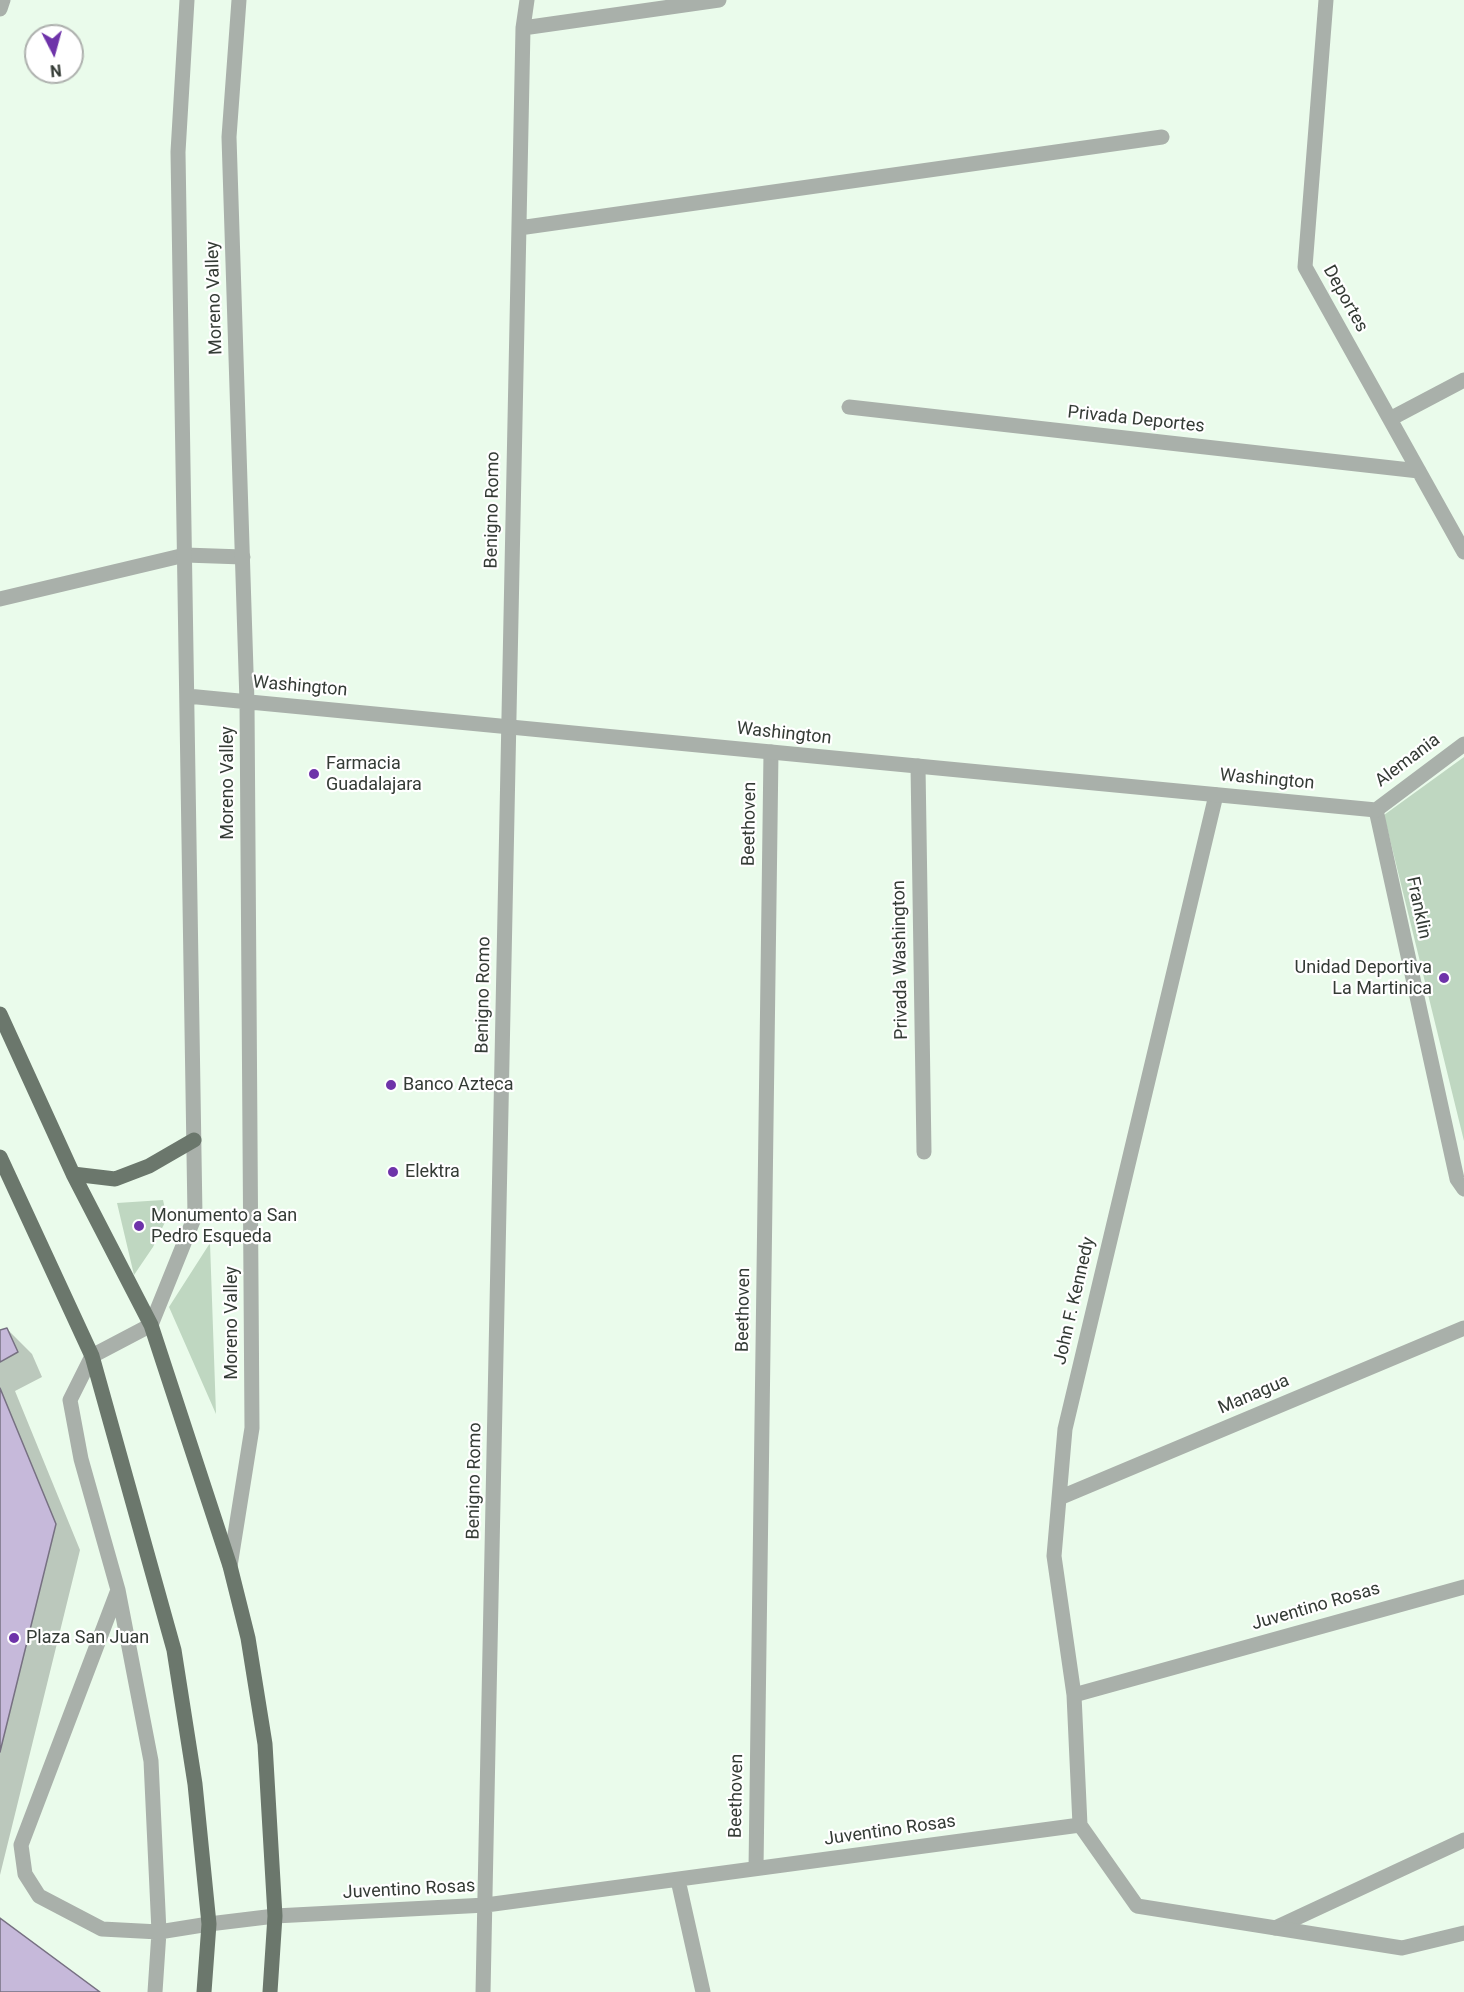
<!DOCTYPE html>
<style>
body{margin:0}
#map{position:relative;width:1464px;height:1992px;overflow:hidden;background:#eafbeb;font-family:Roboto,sans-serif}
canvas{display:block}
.north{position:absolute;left:24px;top:24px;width:60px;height:60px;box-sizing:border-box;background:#fff;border:2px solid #aeb1ae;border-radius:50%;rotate:174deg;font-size:16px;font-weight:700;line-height:24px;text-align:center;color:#343b35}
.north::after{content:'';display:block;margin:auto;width:21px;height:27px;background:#6e33a9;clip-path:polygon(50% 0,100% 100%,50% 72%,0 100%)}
</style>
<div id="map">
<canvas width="1464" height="1992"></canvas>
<div class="north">N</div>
</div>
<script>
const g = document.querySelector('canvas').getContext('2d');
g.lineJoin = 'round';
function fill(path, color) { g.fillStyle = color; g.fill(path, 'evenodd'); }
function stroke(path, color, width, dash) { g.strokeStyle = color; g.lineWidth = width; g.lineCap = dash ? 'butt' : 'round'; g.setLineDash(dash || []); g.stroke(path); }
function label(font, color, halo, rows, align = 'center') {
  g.font = font + ' Roboto,sans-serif'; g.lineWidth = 4.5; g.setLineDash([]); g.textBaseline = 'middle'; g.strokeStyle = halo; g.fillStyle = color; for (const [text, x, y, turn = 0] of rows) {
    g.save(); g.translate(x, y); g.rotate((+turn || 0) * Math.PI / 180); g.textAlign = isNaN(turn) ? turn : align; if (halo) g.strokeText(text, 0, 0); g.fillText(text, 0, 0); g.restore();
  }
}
const green = new Path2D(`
 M1464,757V1141L1384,815Z
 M163,1200L167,1218L153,1247L134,1275L117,1203Z
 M210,1243L216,1414L169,1307Z`);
const shadow = new Path2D(`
 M7,1329L32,1354L42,1377L15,1391L80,1550L0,1875V1332Z`);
const building = new Path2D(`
 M7,1328L18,1352L0,1362V1330Z
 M0,1388L56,1524L0,1752Z
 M0,1918L100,1992H0Z`);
const service = new Path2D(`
 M0,599L185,555L243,557
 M92,1356L70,1400L81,1459L118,1590L151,1761L159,1932L155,1992
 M118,1590L21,1845L25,1874L39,1896L102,1929L159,1932L209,1924
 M1275,1928L1464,1840`);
const minor = new Path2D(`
 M1326,0L1305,267L1464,552
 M0,9L3,0
 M523,28L719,0
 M519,228L1162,137
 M849,407L1419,471
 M1390,419L1464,380
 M918,766L924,1152
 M1376,810L1457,1179L1464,1189
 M1059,1498L1464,1328
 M1074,1695L1464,1587
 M1080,1825L1074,1695L1054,1556L1065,1429L1216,795
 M1080,1825L1137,1906L1402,1948L1464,1933
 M756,1868L771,752
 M678,1880L703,1992
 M209,1924L275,1916L486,1905L1080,1825
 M483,1992L523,28L527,0`);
const tertiary = new Path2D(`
 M187,696L1376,810L1464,744
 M92,1356L151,1325L195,1216L178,152L187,0
 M230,1566L252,1428L247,702L229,137L239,0`);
const primary = new Path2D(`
 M0,1014L73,1174L151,1325L230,1566L248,1638L265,1744L275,1916L270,1992
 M0,1157L92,1356L174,1650L195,1784L209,1924L204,1992
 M73,1174L115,1179L149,1166L194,1140`);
const markers = [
 [314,774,6,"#6e33a9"],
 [1444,978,6,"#6e33a9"],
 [391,1085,6,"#6e33a9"],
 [393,1172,6,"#6e33a9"],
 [139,1226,6,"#6e33a9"],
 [14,1638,6,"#6e33a9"]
];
const streetNames = [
 ["Moreno Valley",215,298,-92],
 ["Deportes",1345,299,61],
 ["Privada Deportes",1136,420,6],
 ["Benigno Romo",493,510,-89],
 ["Washington",300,687,5],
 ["Washington",784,734,6],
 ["Alemania",1408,761,-37],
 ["Washington",1267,780,5],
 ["Moreno Valley",228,783,-90],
 ["Beethoven",750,824,-89],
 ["Franklin",1418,908,78],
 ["Privada Washington",901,960,-91],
 ["Benigno Romo",484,995,-89],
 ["John F. Kennedy",1075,1301,-77],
 ["Beethoven",744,1310,-89],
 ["Moreno Valley",232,1323,-90],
 ["Managua",1254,1395,-23],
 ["Benigno Romo",475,1481,-89],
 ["Juventino Rosas",1316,1607,-16],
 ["Beethoven",737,1796,-89],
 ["Juventino Rosas",890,1831,-8],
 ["Juventino Rosas",409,1890,-3]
];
const poiNames = [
 ["Farmacia",326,764],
 ["Guadalajara",326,785],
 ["Unidad Deportiva",1432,968,"right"],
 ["La Martinica",1432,989,"right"],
 ["Banco Azteca",403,1085],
 ["Elektra",405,1172],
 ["Monumento a San",151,1216],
 ["Pedro Esqueda",151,1237],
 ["Plaza San Juan",26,1638]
];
fill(green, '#bfd7c1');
fill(shadow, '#0003');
fill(building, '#c6b9da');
stroke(building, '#777182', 1.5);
stroke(service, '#a9b0aa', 15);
stroke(minor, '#a9b0aa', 15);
stroke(tertiary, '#a9b0aa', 15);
stroke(primary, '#6b776c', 15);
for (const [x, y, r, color] of markers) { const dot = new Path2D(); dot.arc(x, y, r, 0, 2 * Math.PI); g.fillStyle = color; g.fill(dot); stroke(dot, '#fff', 2); }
label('18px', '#343b35', '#fff', streetNames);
label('18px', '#343b35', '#fff', poiNames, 'left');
</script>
